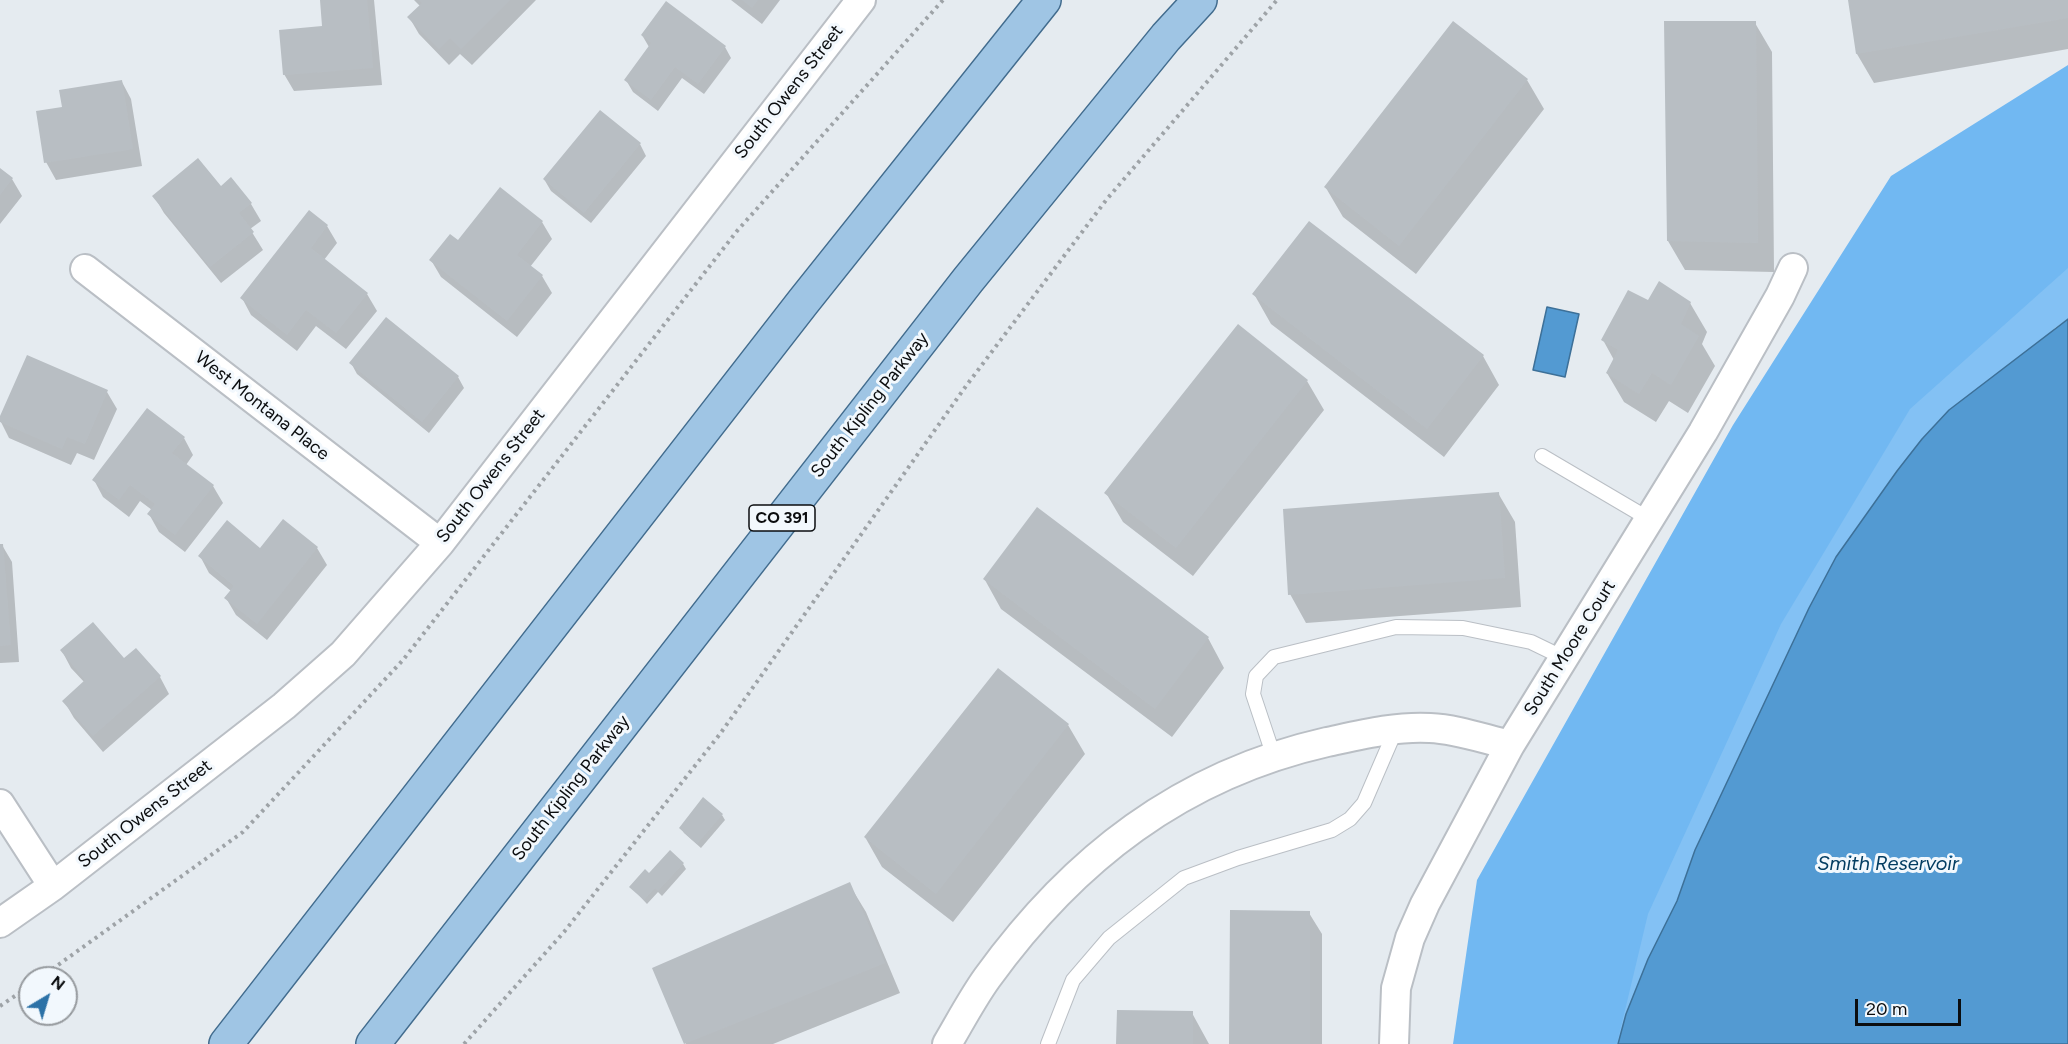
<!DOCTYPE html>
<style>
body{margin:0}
#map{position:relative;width:2068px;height:1044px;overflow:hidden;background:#e5ebf0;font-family:Figtree,sans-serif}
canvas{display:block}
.north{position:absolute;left:18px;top:966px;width:60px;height:60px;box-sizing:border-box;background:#f2f8fd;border:2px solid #969a9e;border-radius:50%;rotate:38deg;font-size:16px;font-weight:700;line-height:24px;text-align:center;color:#0b0d0f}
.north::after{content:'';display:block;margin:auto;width:21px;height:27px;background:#2c72a7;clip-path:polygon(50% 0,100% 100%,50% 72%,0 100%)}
.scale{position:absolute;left:1855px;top:999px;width:106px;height:27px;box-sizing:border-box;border:3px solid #0b0d0f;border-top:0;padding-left:8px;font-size:18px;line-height:21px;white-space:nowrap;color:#0b0d0f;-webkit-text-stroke:4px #f2f8fd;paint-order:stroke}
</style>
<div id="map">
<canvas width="2068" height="1044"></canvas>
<div class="north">N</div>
<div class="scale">20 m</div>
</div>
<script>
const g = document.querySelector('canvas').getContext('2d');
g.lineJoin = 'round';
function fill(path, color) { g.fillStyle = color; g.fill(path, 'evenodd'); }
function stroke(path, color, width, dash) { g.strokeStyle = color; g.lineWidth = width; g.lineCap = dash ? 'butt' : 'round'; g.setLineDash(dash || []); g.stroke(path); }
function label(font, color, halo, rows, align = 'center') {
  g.font = font + ' Figtree,sans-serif'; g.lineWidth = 6; g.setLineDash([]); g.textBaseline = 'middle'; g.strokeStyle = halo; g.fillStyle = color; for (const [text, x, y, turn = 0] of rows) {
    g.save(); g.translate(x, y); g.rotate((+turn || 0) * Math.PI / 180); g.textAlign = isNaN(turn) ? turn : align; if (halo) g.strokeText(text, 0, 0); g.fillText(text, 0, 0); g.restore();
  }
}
const green = new Path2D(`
 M2068,254V319L2055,328L1809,608L1695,850L1677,901L1648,959L1626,1014L1618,1044H1592L1601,991L1847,464Z`);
const forest = new Path2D(`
 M2068,65V268L1910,409L1781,624L1648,914L1617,1044H1453L1477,880L1733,425L1891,176Z`);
const water = new Path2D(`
 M1547,307L1579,314L1565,377L1533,370Z
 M2068,319V1044H1618L1626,1014L1648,959L1677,901L1695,850L1809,608L1836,557L1897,471L1922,439L1949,410Z`);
const shadow = new Path2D(`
 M322,0H374L382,85L294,91L284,74L324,28Z
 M414,0H536L472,65L460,54L449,65L419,34L409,17L420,6Z
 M731,0H780L762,24Z
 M1850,0H2068V49L1874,83L1857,54Z
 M1755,23L1772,52L1774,272L1685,270L1668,241Z
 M642,35L725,47L731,58L704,94L682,78L658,111L633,92L626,80L649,47Z
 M1527,80L1544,109L1416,274L1343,217L1326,188Z
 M122,82L131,99L142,166L56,180L46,162L64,108Z
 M640,144L646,156L591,223L551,191L544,179Z
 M0,169L12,179L22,196L0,224Z
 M220,188L251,204L261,221L250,229L263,250L221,283L164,213L154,196Z
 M310,212L327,226L337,243L324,260L367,294L377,311L346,349L316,326L297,351L251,315L242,298Z
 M542,222L552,239L530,267L542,276L552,293L517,337L441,277L431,260L459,243Z
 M1254,294L1483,356L1499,385L1444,457L1271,324Z
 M1649,302L1690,303L1707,332L1702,344L1715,366L1688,413L1669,401L1656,422L1624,402L1607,373L1614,360L1603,340Z
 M28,356L107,392L117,409L94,460L77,453L71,465L9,438L0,420Z
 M351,363L458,377L464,388L429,433L357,374Z
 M1307,381L1324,410L1193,576L1123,522L1106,493Z
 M184,438L193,455L186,465L213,486L223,503L185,552L159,532L149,514L152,510L140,501L129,517L103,497L94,480Z
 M1498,493L1515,522L1521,607L1306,623L1290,594Z
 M283,521L317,548L327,565L267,640L236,615L226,598L231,591L209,573L200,556L260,550Z
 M0,545H2L12,562L19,662L0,663Z
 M985,580L1208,638L1224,668L1172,737L1001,609Z
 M136,650L160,677L169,694L103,752L74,718L64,701L85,683L71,668L62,651L124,660Z
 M1068,725L1085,754L953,922L882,867L865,837Z
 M722,815L725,820L701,848L684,833L681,828Z
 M683,864L686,869L662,896L658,892L647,904L631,887L650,875Z
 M849,884L866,912L900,993L773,1044H686L654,969Z
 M1309,913L1322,934V1044H1231Z
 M1192,1013L1209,1044H1117Z`);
const building = new Path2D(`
 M320,0H367L373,68L283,75L279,30L322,26Z
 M419,0H510L461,49L450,38L439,49L407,17L422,3Z
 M742,0H758L752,8Z
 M1848,0H2068V18L1856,54Z
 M666,1L726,46L698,84L675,67L651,100L624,80L651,43L641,35Z
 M1453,21L1528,79L1399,246L1324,187Z
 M1664,21H1756L1758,243L1667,241Z
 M122,80L133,149L44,163L36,111L62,107L59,90Z
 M600,110L641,143L584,213L543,179Z
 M198,158L221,186L231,177L252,203L239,213L254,232L210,267L152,196Z
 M0,168L13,178L0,195Z
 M500,187L543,221L517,255L543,275L507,321L429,260L450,234L458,240Z
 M309,210L328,225L311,248L368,293L336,333L306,310L287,335L240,298Z
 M1309,221L1484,355L1427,429L1252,294Z
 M1659,281L1691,302L1681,324L1699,336L1671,385L1652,373L1639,394L1606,373L1618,350L1601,340L1628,290L1648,300Z
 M386,317L459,376L422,422L349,363Z
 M1238,324L1308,380L1176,548L1104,493Z
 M27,355L108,390L85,444L67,437L62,449L0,422V416Z
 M147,408L185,437L172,453L214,485L175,535L147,514L155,504L130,485L119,500L92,480Z
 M1499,492L1505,578L1288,595L1283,509Z
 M1037,507L1209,637L1155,709L983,579Z
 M283,519L318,547L257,624L224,598L234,586L198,556L227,520L260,548Z
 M0,544H3L11,645L0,646Z
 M93,622L124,658L136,648L161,676L93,736L62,701L85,680L60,650Z
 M998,668L1069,724L936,894L864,837Z
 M703,797L723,814L697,844L679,828Z
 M670,850L684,863L658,891L655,888L644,900L629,887L645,869L649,873Z
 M850,882L885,963L684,1044L652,968Z
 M1230,910L1310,911V1044H1229Z
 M1117,1010L1193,1011V1044H1116Z`);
const path = new Path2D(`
 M40,978L243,832L403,660L737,231L943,0
 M0,1006L30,986
 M464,1044L564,932L720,734L966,386L1107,199L1277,0`);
const service = new Path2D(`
 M1542,456L1649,519
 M1274,757L1253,694L1256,676L1274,657L1396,627L1463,628L1531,642L1564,658
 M1048,1044L1073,980L1109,938L1184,878L1238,858L1332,830L1350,819L1364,803L1396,729`);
const minor = new Path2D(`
 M85,269L440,543
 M0,804L53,886
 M0,923L53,886L284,706L343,654L440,543L861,0
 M947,1044C960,1022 972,999 987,978C1073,859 1181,775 1327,742C1360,735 1396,726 1430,728C1457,729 1484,739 1510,745
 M1394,1044L1396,988L1410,938L1425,904L1510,745L1703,432L1780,296L1793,268`);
const primary = new Path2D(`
 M226,1044L803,302L1044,0
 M373,1044L968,280L1166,37L1200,0`);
const shields = [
 [782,518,66]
];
const shieldNames = [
 ["CO 391",782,518]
];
const streetNames = [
 ["South Owens Street",789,92,-52],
 ["South Kipling Parkway",870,405,-52],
 ["West Montana Place",262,406,38],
 ["South Owens Street",491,476,-52],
 ["South Moore Court",1570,648,-58],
 ["South Kipling Parkway",571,788,-52],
 ["South Owens Street",145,814,-38]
];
const waterNames = [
 ["Smith Reservoir",1888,864]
];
fill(green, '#83c1f4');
fill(forest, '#71b8f2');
fill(water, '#539ad2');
stroke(water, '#3d7098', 1.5);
fill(shadow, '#0003');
fill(building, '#b8bec3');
stroke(service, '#babfc5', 16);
stroke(minor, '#babfc5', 32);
stroke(primary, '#426c8e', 36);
stroke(path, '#9ea3a7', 4, [3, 4.5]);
stroke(service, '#fff', 14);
stroke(minor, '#fff', 28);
stroke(primary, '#9fc5e4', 33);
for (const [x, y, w] of shields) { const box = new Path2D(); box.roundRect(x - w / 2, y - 13, w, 26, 4.5); g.fillStyle = '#f2f8fd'; g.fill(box); stroke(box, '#0b0d0f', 1.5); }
label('bold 16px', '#0b0d0f', null, shieldNames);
label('18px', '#0b0d0f', '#f2f8fd', streetNames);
label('italic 20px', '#033d62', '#f2f8fd', waterNames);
</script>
